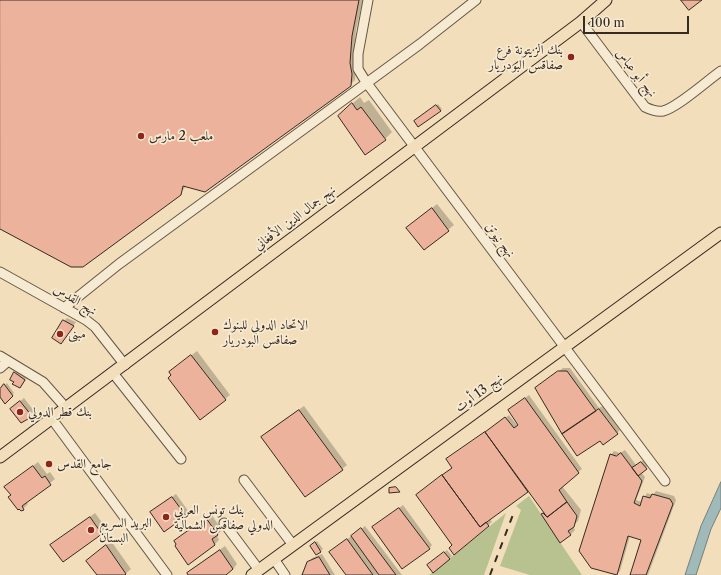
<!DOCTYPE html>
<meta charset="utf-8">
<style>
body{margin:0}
#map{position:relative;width:721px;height:575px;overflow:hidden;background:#f2deba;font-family:"Libre Caslon Text",serif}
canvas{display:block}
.scale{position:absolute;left:583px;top:16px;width:106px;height:18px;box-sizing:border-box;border:2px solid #362a22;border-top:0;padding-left:5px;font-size:12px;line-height:14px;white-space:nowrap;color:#362a22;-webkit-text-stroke:3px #f7ead2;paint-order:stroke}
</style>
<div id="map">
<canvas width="721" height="575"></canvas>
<div class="scale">100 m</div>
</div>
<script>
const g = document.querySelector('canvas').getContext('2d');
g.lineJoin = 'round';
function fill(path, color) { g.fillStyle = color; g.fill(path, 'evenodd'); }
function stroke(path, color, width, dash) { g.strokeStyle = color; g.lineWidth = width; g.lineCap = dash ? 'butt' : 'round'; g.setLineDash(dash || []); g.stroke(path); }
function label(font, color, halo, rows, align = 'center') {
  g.font = font + ' "Libre Caslon Text",Amiri,serif'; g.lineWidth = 3.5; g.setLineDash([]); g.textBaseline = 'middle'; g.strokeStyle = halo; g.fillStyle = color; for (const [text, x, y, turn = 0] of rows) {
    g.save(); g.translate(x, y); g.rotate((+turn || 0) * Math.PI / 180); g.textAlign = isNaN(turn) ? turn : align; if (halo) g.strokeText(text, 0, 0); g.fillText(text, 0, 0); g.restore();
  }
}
const green = new Path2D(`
 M529,496L582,575H530L500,566L521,510L516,506Z
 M506,513L484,575H429Z`);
const water = new Path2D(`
 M721,482V508L711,529L696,575H685L701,526Z`);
const shadow = new Path2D(`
 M0,0H363L356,30L354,57L356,69L355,80L350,85L186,186L180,194L0,227Z
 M360,97L364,103L369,100L392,132L385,139L347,108Z
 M438,104L442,109L440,111L417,119Z
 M437,204L454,225L424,249L407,228Z
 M67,318L76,322L64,339V321Z
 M197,351L230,395L225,399L172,375L170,372Z
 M563,368H570L599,408L603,406L620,430L617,433L600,440L562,434L537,388Z
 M17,371L27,378L20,387L15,382V373Z
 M7,383L14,393L5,402L0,396V390Z
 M529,395L582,469L562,486L581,510L578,521L573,526L575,530L570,535L542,514L545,512L529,491L490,519L492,522L488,525L453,545V467L451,456L509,415L517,425L519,424L513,407Z
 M24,398L34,411L27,419L14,406Z
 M304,406L347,465L342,469L267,432Z
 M625,450L636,465L645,459L649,465L641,472L645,477L636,500L642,502L647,493L653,495L656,491L674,496L676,500L648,575H631L642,539L630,536L620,571L616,575L611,455L614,451L620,453Z
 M38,462L47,474L50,472L55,479L26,502L28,504L23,509L6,487Z
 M176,494L189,512L164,531L155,509Z
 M403,505L432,545L429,549L374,527Z
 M95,513L106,528L63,561L57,541Z
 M211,514L222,530L217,535L219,540L214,545L175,541Z
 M365,526L402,575H347L334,549Z
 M111,541L131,569L124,575H98L93,556Z
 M317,541L323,549L317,554L313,544Z
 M225,546L237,564L233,569L224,575H190L193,569Z
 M447,550L452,556L433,571L430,563Z
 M322,554L335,575H301L312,558Z`);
const building = new Path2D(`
 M0,0H359L352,36L350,63L352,74L351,86L205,192L183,186L181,195L83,267H71L0,229Z
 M681,0H702L689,10Z
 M352,103L357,110L361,107L386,140L365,155L338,116Z
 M436,105L441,111L418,127L414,121Z
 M432,208L449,231L424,250L406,228Z
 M63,320L74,326L61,344L52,338Z
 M191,355L226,400L200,420L168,378L171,375L169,372Z
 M558,371H567L596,411L562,434L535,388Z
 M14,372L25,380L20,388L12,384L14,382L10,380Z
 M4,384L13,396L5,404L0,397V389Z
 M525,398L579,473L559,490L567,502L547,517L485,432L505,417L514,428L518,425L508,410Z
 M20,401L31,415L28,419L21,423L10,409Z
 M599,409L618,434L603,445L600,441L577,456L562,434Z
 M299,410L343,470L305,497L261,437Z
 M485,432L528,492L480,527L442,475L452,468L446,459Z
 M621,453L642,481L634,503L640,506L643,496L650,498L652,494L670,499L673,504L646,575H630L641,540L628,536L617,575L591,568L579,551L610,454L616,456Z
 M641,462L647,469L638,476L632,468Z
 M33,466L42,478L45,476L51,485L22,506L24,510L21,511L19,509L18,510L8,497L11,495L4,487Z
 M442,475L480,527L486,522L489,526L454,555L449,548L452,545L416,495Z
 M396,487L400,492L389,493V488Z
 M172,497L186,516L164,532L150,512Z
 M567,502L577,516L574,527L568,531L571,535L560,543L541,514L543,513L547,517Z
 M399,508L430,549L402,569L372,527Z
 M90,517L102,534L63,562L50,545Z
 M206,518L218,535L212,539L215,545L188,565L175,546L176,544L174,541Z
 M361,528L396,575H379L351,536Z
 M347,539L373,575H346L329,552Z
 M315,542L321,552L316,555L310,546Z
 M106,545L126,574L125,575H97L86,561Z
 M220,550L233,569L226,575H188L187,573Z
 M444,552L450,559L433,573L427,565Z
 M319,557L330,575H302L307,562Z`);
const minor = new Path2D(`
 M368,0L358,54V69L366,82L665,481
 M581,22L645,107C651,110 656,112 663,111C677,108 708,80 721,71
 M0,272L86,320L95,327L125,365
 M64,308L119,264L420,44L476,0
 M0,356L43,382L66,408
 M0,368L8,361
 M113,373L181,459
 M52,419L167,575
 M244,480L293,545
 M224,523L259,570
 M274,559L285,575`);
const major = new Path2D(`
 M0,457L581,22L606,0
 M252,575L721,233`);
const rail = new Path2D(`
 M490,575L514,512`);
const markers = [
 [571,57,4,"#8f2418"],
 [141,136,4,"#8f2418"],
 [215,332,4,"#8f2418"],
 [60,334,4,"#8f2418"],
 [20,412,4,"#8f2418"],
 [49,464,4,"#8f2418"],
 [166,517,4,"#8f2418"],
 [91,530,4,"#8f2418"]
];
const poiNames = [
 ["بنك الزيتونة فرع",563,50,"right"],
 ["صفاقس البودريار",563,65,"right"],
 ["ملعب 2 مارس",149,136],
 ["الاتحاد الدولي للبنوك",223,325],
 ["صفاقس البودريار",223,340],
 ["مبنى",68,334],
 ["بنك قطر الدولي",28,412],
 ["جامع القدس",57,464],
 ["بنك تونس العربي",174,510],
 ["الدولي صفاقس الشمالية",174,525],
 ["البريد السريع",99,523],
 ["البستان",99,538]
];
const streetNames = [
 ["نهج أبو عباس",636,73,52],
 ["نهج جمال الدين الأفغاني",295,218,-37],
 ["نهج نيوتن",500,240,53],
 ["نهج القدس",75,300,31],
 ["نهج 13 أوت",479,393,-36]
];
fill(green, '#b8c291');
fill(water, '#9fbab9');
stroke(water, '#75807d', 1);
fill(shadow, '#0003');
fill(building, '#ecb29b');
stroke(building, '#362a22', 1);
stroke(minor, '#655748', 11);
stroke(major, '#362a22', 13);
stroke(minor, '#f7ead2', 9);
stroke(major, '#f2deba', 11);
stroke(rail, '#362a22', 2, [7, 7]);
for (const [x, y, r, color] of markers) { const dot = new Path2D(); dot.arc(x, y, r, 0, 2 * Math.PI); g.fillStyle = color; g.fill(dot); stroke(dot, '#f7ead2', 1.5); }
label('13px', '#362a22', '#f7ead2', poiNames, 'left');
label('13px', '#362a22', '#f7ead2', streetNames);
</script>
